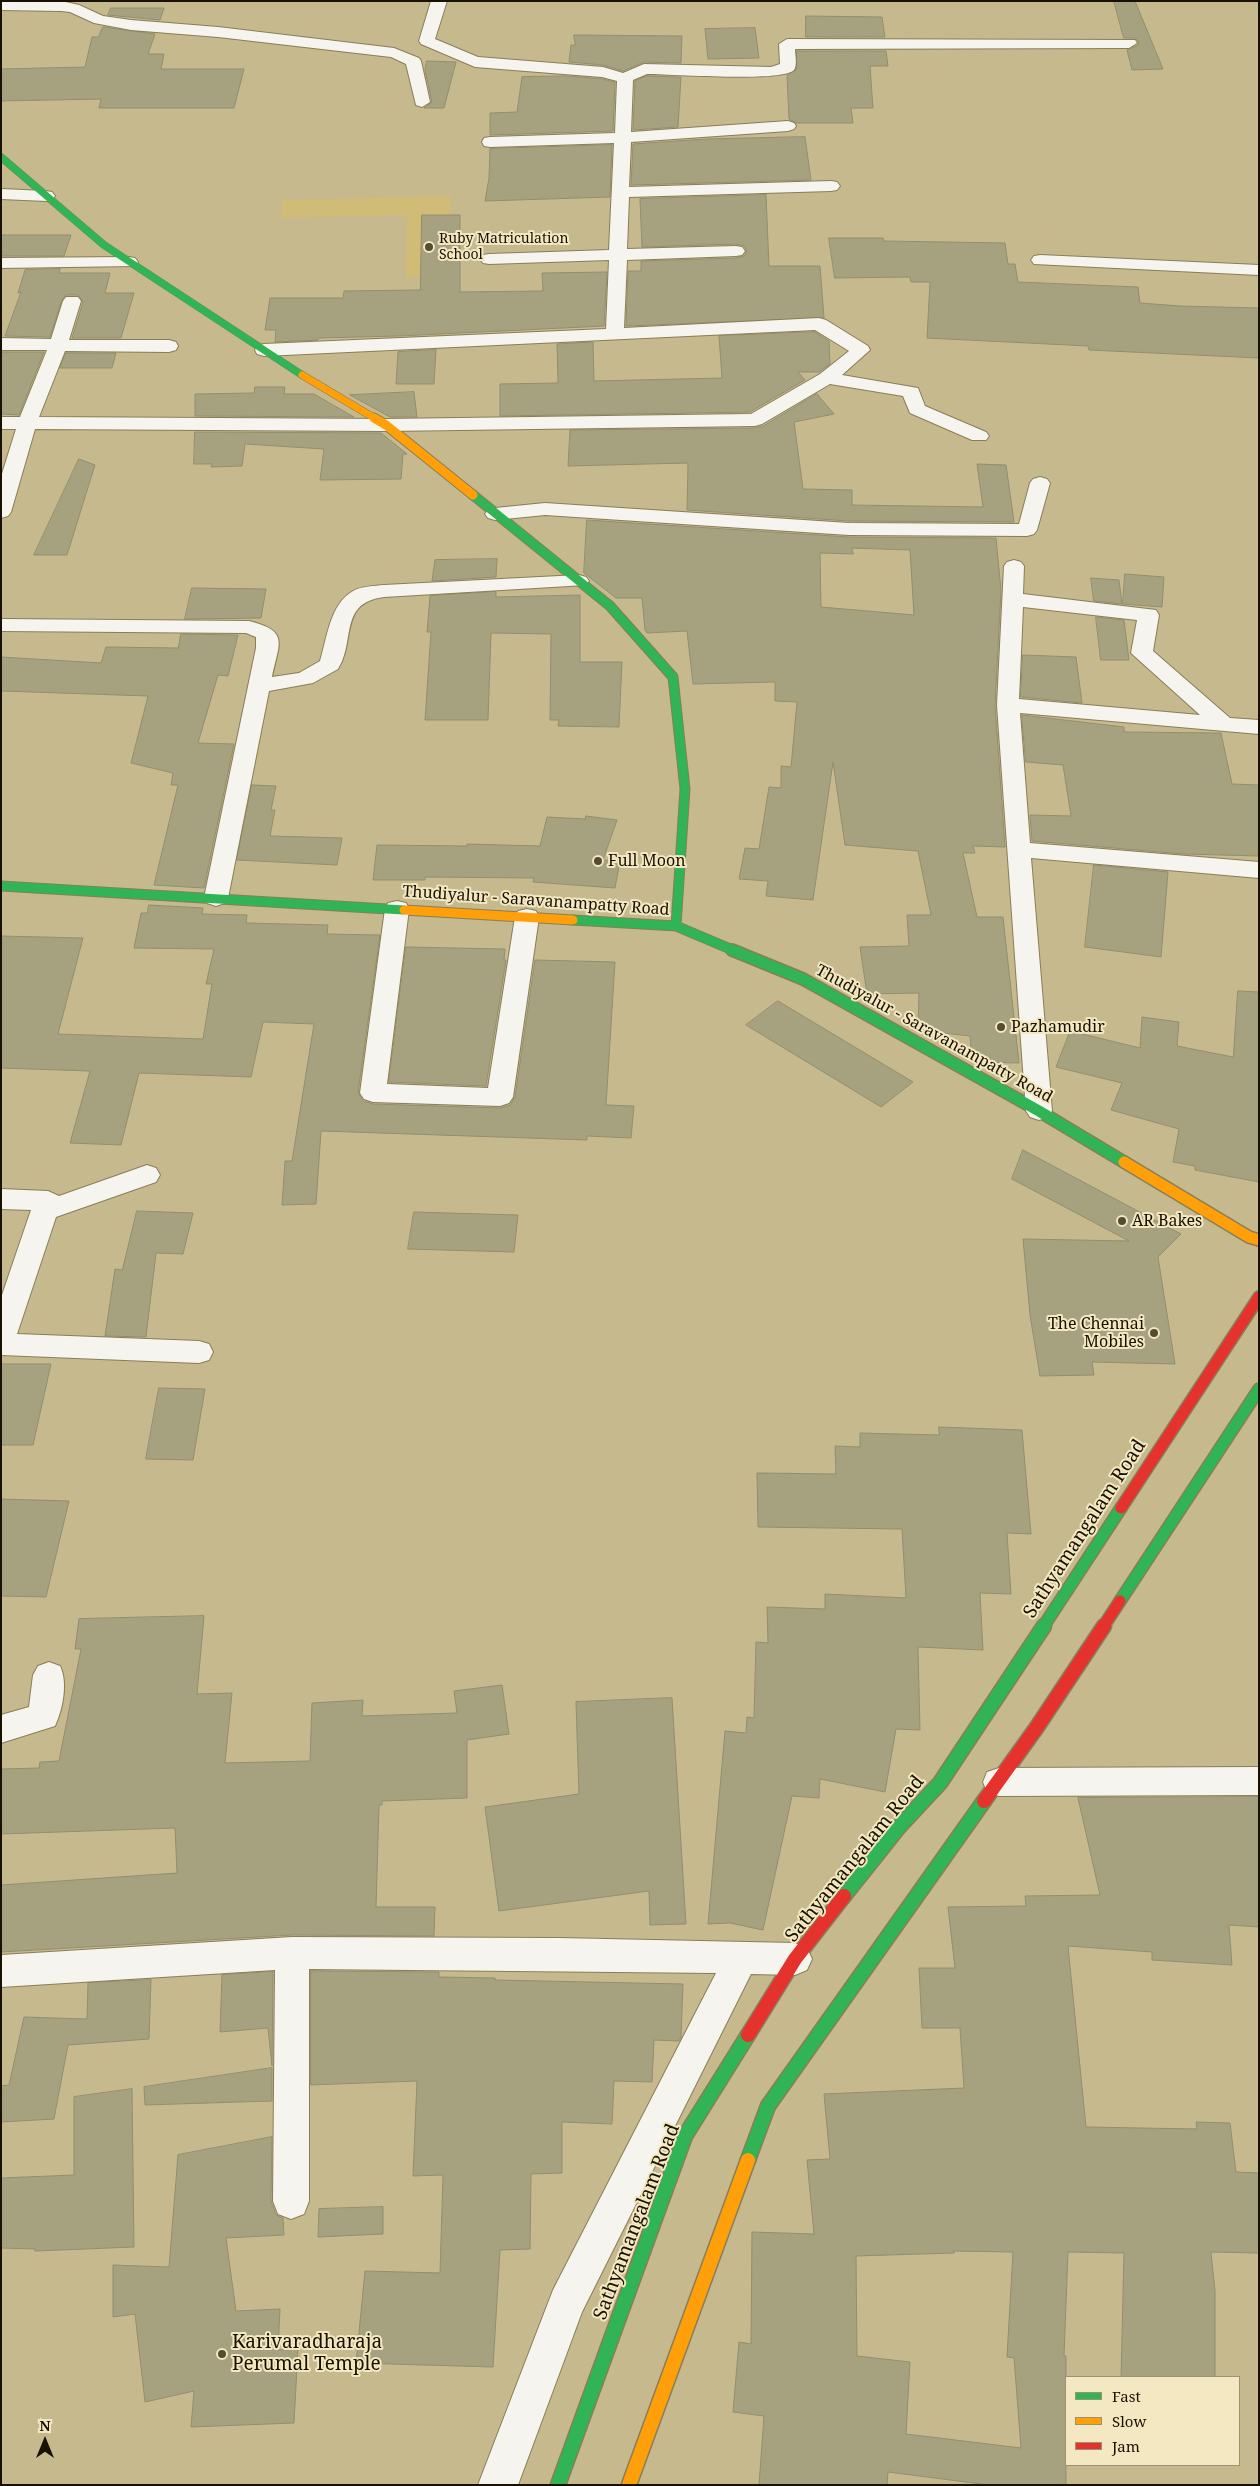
<!DOCTYPE html>
<style>
body{margin:0}
#map{position:relative;width:1260px;height:2486px;overflow:hidden;background:#c6b98e;font-family:"Noto Serif",serif}
canvas{display:block}
.frame{position:absolute;inset:0;border:2px solid #181100;pointer-events:none}
.legend{position:absolute;left:1065px;top:2376px;width:175px;height:90px;box-sizing:border-box;background:#f3e8c1;border:1px solid #9b9274;margin:0;padding:6px 9px;list-style:none;font-size:15px;color:#181100}
.legend li{display:flex;align-items:center;gap:10px;height:25px}
.legend b{width:25px;border:1px solid #9b9274}
.north{position:absolute;left:20px;top:2416px;width:50px;height:50px;-webkit-text-stroke:4px #f3e8c1;paint-order:stroke;rotate:0deg;font-size:14px;font-weight:700;line-height:20px;text-align:center;color:#181100}
.north::after{content:'';display:block;margin:auto;width:18px;height:22px;background:#181100;clip-path:polygon(50% 0,100% 100%,50% 72%,0 100%)}
</style>
<div id="map">
<canvas width="1260" height="2486"></canvas>
<div class="frame"></div>
<ul class="legend">
<li><b style="height:6px;background:#30b455"></b>Fast</li>
<li><b style="height:6px;background:#ff9f0a"></b>Slow</li>
<li><b style="height:6px;background:#e5322d"></b>Jam</li>
</ul>
<div class="north">N</div>
</div>
<script>
const g = document.querySelector('canvas').getContext('2d');
g.lineJoin = 'round';
function fill(path, color) { g.fillStyle = color; g.fill(path, 'evenodd'); }
function stroke(path, color, width, dash) { g.strokeStyle = color; g.lineWidth = width; g.lineCap = dash ? 'butt' : 'round'; g.setLineDash(dash || []); g.stroke(path); }
function label(font, color, halo, rows, align = 'center') {
  g.font = font + ' "Noto Serif",serif'; g.lineWidth = 4; g.setLineDash([]); g.textBaseline = 'middle'; g.strokeStyle = halo; g.fillStyle = color; for (const [text, x, y, turn = 0] of rows) {
    g.save(); g.translate(x, y); g.rotate((+turn || 0) * Math.PI / 180); g.textAlign = isNaN(turn) ? turn : align; if (halo) g.strokeText(text, 0, 0); g.fillText(text, 0, 0); g.restore();
  }
}
const built = new Path2D(`
 M451,196L452,277L406,278L407,215L281,218L282,200Z`);
const building = new Path2D(`
 M1114,1H1135L1163,69L1132,70L1127,50L1138,45L1139,42L1135,38H1124Z
 M111,8H164L160,20L108,15Z
 M806,16L882,17L885,37H806Z
 M103,27L155,34L148,54H164L161,69H244L234,108H99L101,99L1,101V69L85,67L92,37H98Z
 M755,28L759,58L708,59L705,29Z
 M574,35L682,36L681,63L644,62L623,71L603,65L569,62L571,45H575Z
 M797,51H886L888,66H870L873,108H851L853,123H796L789,119L787,75L796,70Z
 M427,61L456,62L444,108H424L432,102L425,70Z
 M568,76L602,79L615,82L613,131L490,135V113L517,112L522,77Z
 M647,76L681,77L678,127L633,130L635,81Z
 M805,137L811,180L631,185L633,144L707,139Z
 M612,145L610,197L485,201L489,178L490,149Z
 M766,195L769,266H820L824,318L626,326L628,271H641V261L736,258L744,256L747,251L744,246L736,244L642,247L640,199Z
 M422,215H460V292L543,291L542,273L607,272L604,326L399,336L318,338V340L275,342L276,330H265L270,298H343L344,291L420,290Z
 M1,235H71L64,256H1Z
 M829,238H883L884,241L1005,243L1008,264H1015L1018,282L1138,287L1140,303L1180,306L1259,308V358L1089,350L1088,346L927,338L930,282H911L910,277L835,278Z
 M60,269L59,273H110L105,293H134L121,338H72L83,302L78,295H66L62,300L50,337L5,336L21,292L18,293L25,270Z
 M815,332L829,341L830,364L819,372H798L805,380L750,412L500,416V384L558,383L557,344L593,342L594,381L722,378L719,336Z
 M436,350L434,384H396L398,352Z
 M1,352H44L19,415L1,414Z
 M66,353H116L112,368H60Z
 M255,387H285L284,394H314L354,417L195,416V394L254,393Z
 M414,392L417,417H390L350,395Z
 M817,394L834,414L794,422L803,489L852,490V505L983,507L977,464L1006,465L1014,522L849,521L687,510L688,463L568,466L570,430L755,428L763,426Z
 M195,432L381,433L407,454H403L401,479L320,480L324,449L245,444L242,466L211,467L212,464H194Z
 M79,459L95,465L67,555H34Z
 M587,520L849,537L996,538L1001,590L995,705L1005,847L973,846L975,853H963L977,917H1003L1019,1063L975,1062L972,1060L970,1036L918,1030L919,993L867,994L860,947L909,946L907,915H931L918,851L845,845L833,762L813,900L766,896L768,881L739,879L745,848L759,849L769,787L781,788V766L791,767L797,702L775,701V682L693,684L687,631L647,633L645,630L642,598H616L584,573ZM852,548L910,550L914,615L821,607L820,553L853,554Z
 M497,559L496,577L432,581L435,560Z
 M1125,574L1164,577L1162,607L1123,604Z
 M1091,578L1119,580L1122,604L1094,601Z
 M192,588L266,589L261,618L185,619Z
 M496,592V597L580,595V662H622L619,727L558,726L559,720H550L551,634L491,633L488,720H425L431,632H427L430,596Z
 M1096,617L1124,620L1129,660H1101Z
 M181,634L238,635L228,676L218,675L198,743L234,744L204,888L154,885L178,785H171L173,773L131,763L148,696L1,691V657L101,663L106,647L178,648Z
 M1023,655L1076,657L1082,703L1021,697Z
 M1022,715L1124,727V732L1221,733L1232,784L1259,785V856L1184,854L1032,841L1030,815L1071,816L1063,765L1026,762Z
 M252,785L276,786L271,810H275L270,836L342,838L337,865L237,860Z
 M586,816L617,820L603,860L620,861L615,888L533,882L534,878L425,877V880H373L377,845L467,846V844L540,846L547,817L585,819Z
 M1094,865L1168,872L1161,957L1085,947Z
 M149,905L203,908L202,914L247,915L246,923L328,925L327,934L380,935L358,1093L363,1101L373,1104L500,1108L510,1105L515,1097L535,960L615,962L606,1105L634,1106L631,1138L587,1136V1140L321,1131L316,1204L282,1205L285,1161H292L314,1024L263,1022L251,1077L139,1073L121,1145L70,1143L90,1071L1,1068V936L83,938L58,1034L203,1039L212,984H206L214,949L134,948L141,913H147Z
 M406,947L505,949L504,960H506L486,1086L389,1082Z
 M1238,991L1259,992V1182L1195,1170V1166L1173,1162L1179,1129L1111,1110L1122,1083L1056,1067L1070,1031L1140,1048L1142,1017L1179,1022L1177,1046L1233,1057Z
 M778,1001L913,1082L881,1107L746,1025Z
 M1023,1150L1181,1234L1158,1257L1175,1364L1092,1362L1094,1375L1040,1376L1030,1315L1023,1239L1129,1241L1012,1179Z
 M137,1211L193,1213L183,1254L156,1253L146,1337L105,1336L115,1269L122,1270Z
 M414,1212L518,1215L514,1252L408,1249Z
 M1,1364H51L33,1445H1Z
 M159,1388L205,1389L193,1460L146,1459Z
 M939,1427L1022,1430L1031,1534L1007,1533L1011,1594L980,1593L983,1650L918,1647L920,1730L896,1729L885,1792L820,1779L819,1798L792,1796L763,1930L730,1923L708,1924L725,1731L746,1733L747,1717L754,1718L756,1642L768,1643L767,1607L825,1609V1594L906,1598L902,1529L758,1527L757,1473L836,1474L835,1446L860,1447V1433L939,1435Z
 M1,1499L69,1501L46,1597L1,1596Z
 M204,1616L197,1694L232,1693L225,1763L310,1761L312,1703L363,1700L362,1716L457,1713L454,1691L502,1685L509,1734L467,1740V1798L382,1801V1805H379L376,1907H435L434,1936L292,1935L1,1952V1885L177,1873L175,1828L1,1834V1769L39,1768L40,1762L59,1761L81,1649H75L79,1619Z
 M672,1698L686,1924L650,1925L649,1891L499,1911L485,1807L579,1794L576,1702Z
 M1259,1797V1927L1229,1925L1232,1965L1152,1960V1952L1068,1946L1086,2127L1197,2129L1196,2122L1230,2123L1236,2172L1259,2173V2253L1211,2252L1215,2291V2377H1121L1124,2253L1068,2252L1064,2356H1066V2485H989L888,2472L887,2485H759L764,2416L733,2412L739,2342L751,2344L752,2232L814,2234L807,2160L830,2159L824,2094L964,2088L960,2028H922L919,1968H955L948,1907L1026,1906L1025,1896L1100,1895L1078,1798ZM954,2251L1013,2252L1007,2357L1014,2358L1021,2448L906,2434L910,2362L857,2356L856,2256L954,2253Z
 M311,1971L433,1972H439V1977L495,1978V1980L683,1984L681,2037L679,2041L654,2040L652,2082L614,2081L612,2124L562,2122V2173L531,2174L530,2249L500,2250L493,2367L356,2363L365,2271L440,2273L443,2175L413,2176L417,2081L311,2085Z
 M273,1972L272,2066L268,2028L220,2032L222,1975Z
 M151,1980L149,2039L68,2045L54,2119L1,2122V2086L9,2085L24,2017L87,2019L88,1983Z
 M272,2068V2101L145,2105L144,2087Z
 M132,2089L134,2247L35,2251V2249L1,2248V2178L74,2175V2097Z
 M272,2137L271,2201L276,2215L283,2218L284,2235L226,2238L236,2311L280,2309L278,2350L298,2349L294,2423L191,2427L194,2391L145,2402L135,2314L113,2317V2265L169,2267L178,2155Z
 M383,2207V2234L318,2237L319,2209Z`);
const street = new Path2D(`
 M1,1H61L79,5L103,16L131,20L218,27L394,48L419,58L421,61L430,102L422,107L416,105L406,64L391,57L218,37L131,30L94,23L70,12L61,11L1,10Z
 M431,1H447L435,39L478,57L603,67L623,73L644,64L771,67L780,64L779,44L787,39L1135,40L1137,43L1129,48L795,49C795,55 798,67 793,71C775,82 674,74 647,74L633,80L631,132L788,121L794,123L796,126L794,129L788,131L631,142L629,187L831,181L837,182L840,186L837,190L831,191L629,197L627,249L736,246L742,247L745,251L742,255L736,256L627,260L624,328L819,318L826,320L868,346L870,350L842,375L918,388L925,406L986,432L989,436L986,440H972L910,413L903,396L830,384L762,424L755,426L386,431L35,429L11,512L8,516L1,518V477L16,429H1V417H20L47,350H1V338L51,339L63,301L66,297H78L81,301L69,340H169L176,342L178,346L176,350L169,352L65,351L39,417L386,419L751,414L820,374L849,351L815,330L264,356L257,354L255,350L257,346L264,344L606,329L609,260L489,264L483,263L480,259L483,255L489,254L609,250L614,143L490,147L484,146L482,142L484,138L490,137L615,133L617,81L602,77L475,67L421,44L419,41Z
 M1,189L46,191L52,192L55,196L52,200L46,201L1,199Z
 M1040,255L1259,265V275L1034,264L1031,260L1034,256Z
 M129,257L135,258L138,262L135,266L1,268V258Z
 M1040,477L1047,479L1050,483L1037,530L1034,534L1027,536L849,535L545,515L495,520L488,518L485,514L488,510L495,508L545,503L849,523L1019,524L1030,483L1033,479Z
 M1014,560L1021,562L1024,566L1023,594L1156,610L1159,615L1153,651L1230,718L1259,720V734L1020,713L1030,843L1259,862V878L1031,858L1052,1111L1048,1117L1039,1120L1030,1117L1026,1111L997,705L1004,566L1007,562ZM1023,607L1137,620L1131,653L1200,715L1019,699Z
 M579,575L586,577L589,581L586,585L384,597C338,603 356,641 338,669L313,683L269,691L228,898L225,903L216,906L207,903L204,898L256,648V637L246,633L1,631V619L249,621C290,631 279,643 272,677L299,673L320,661C327,638 330,604 353,591C362,586 374,586 384,585Z
 M397,901L406,903L409,909L387,1084L488,1088L515,917L518,911L527,909L536,911L539,917L513,1097L509,1103L500,1106L373,1102L364,1099L360,1093L385,909L388,903Z
 M147,1165L156,1168L160,1175L156,1182L56,1217L17,1334L199,1341L209,1344L213,1352L209,1360L199,1363L1,1355V1298L31,1210L1,1209V1189L48,1191L59,1196Z
 M49,1662L60,1666C68,1682 63,1709 55,1726L1,1743V1715L29,1707L33,1675L38,1666Z
 M1259,1767V1795L999,1796L987,1792L983,1782L987,1772L999,1768Z
 M292,1937L559,1938L795,1943L807,1948L812,1959L807,1970L795,1975L751,1974L582,2312L518,2485H478L553,2290L716,1973L309,1969V2201L304,2214L291,2219L278,2214L273,2201L275,1970L1,1987V1955Z`);
const fastFar3 = new Path2D(`
 M1,157L104,245L302,375`);
const fastFar2 = new Path2D(`
 M473,495L610,606L673,677L685,789L676,926
 M1,886L404,910
 M573,920L676,926L735,951`);
const fastFar1 = new Path2D(`
 M732,950L803,979L1039,1111L1124,1162
 M1120,1601L1259,1389
 M1043,1627L1121,1508`);
const fast = new Path2D(`
 M844,1896L899,1827L940,1783L1044,1626
 M748,2160L768,2106L984,1801
 M558,2485L685,2136L748,2035`);
const slowFar3 = new Path2D(`
 M302,375L376,419`);
const slowFar2 = new Path2D(`
 M374,418L386,425L473,495
 M404,910L573,920`);
const slowFar1 = new Path2D(`
 M1124,1162L1249,1237L1259,1240`);
const slow = new Path2D(`
 M629,2485L748,2160`);
const jamFar1 = new Path2D(`
 M1121,1508L1259,1297
 M1103,1627L1120,1601`);
const jam = new Path2D(`
 M984,1801L1037,1727L1104,1626
 M748,2035L795,1959L844,1896`);
const markers = [
 [429,247,5,"#554c32"],
 [598,861,5,"#554c32"],
 [1001,1027,5,"#554c32"],
 [1122,1221,5,"#554c32"],
 [1154,1333,5,"#554c32"],
 [222,2354,5,"#554c32"]
];
const farPoinames = [
 ["Ruby Matriculation",439,239],
 ["School",439,255]
];
const poiNames = [
 ["Full Moon",608,861],
 ["Pazhamudir",1011,1027],
 ["AR Bakes",1132,1221],
 ["The Chennai",1144,1324,"right"],
 ["Mobiles",1144,1342,"right"]
];
const streetNames = [
 ["Thudiyalur - Saravanampatty Road",536,901,4],
 ["Thudiyalur - Saravanampatty Road",934,1034,29]
];
const nearStreetnames = [
 ["Sathyamangalam Road",1085,1529,-57],
 ["Sathyamangalam Road",855,1859,-51],
 ["Sathyamangalam Road",637,2222,-69]
];
const nearPoinames = [
 ["Karivaradharaja",232,2343],
 ["Perumal Temple",232,2365]
];
fill(built, '#d0bb77');
fill(building, '#a6a17f');
stroke(building, '#938e6c', 1);
stroke(street, '#887e58', 2);
stroke(fastFar3, '#887e58', 8);
stroke(fastFar2, '#887e58', 11);
stroke(fastFar1, '#887e58', 14);
stroke(fast, '#887e58', 17);
stroke(slowFar3, '#887e58', 8);
stroke(slowFar2, '#887e58', 11);
stroke(slowFar1, '#887e58', 14);
stroke(slow, '#887e58', 17);
stroke(jamFar1, '#887e58', 14);
stroke(jam, '#887e58', 17);
fill(street, '#f6f4ee');
stroke(fastFar3, '#30b455', 7);
stroke(fastFar2, '#30b455', 9);
stroke(fastFar1, '#30b455', 11);
stroke(fast, '#30b455', 14);
stroke(slowFar3, '#ff9f0a', 7);
stroke(slowFar2, '#ff9f0a', 9);
stroke(slowFar1, '#ff9f0a', 11);
stroke(slow, '#ff9f0a', 14);
stroke(jamFar1, '#e5322d', 11);
stroke(jam, '#e5322d', 14);
for (const [x, y, r, color] of markers) { const dot = new Path2D(); dot.arc(x, y, r, 0, 2 * Math.PI); g.fillStyle = color; g.fill(dot); stroke(dot, '#f3e8c1', 2); }
label('14px', '#181100', '#f3e8c1', farPoinames, 'left');
label('16px', '#181100', '#f3e8c1', poiNames, 'left');
label('16px', '#181100', '#f3e8c1', streetNames);
label('19px', '#181100', '#f3e8c1', nearStreetnames);
label('19px', '#181100', '#f3e8c1', nearPoinames, 'left');
</script>
